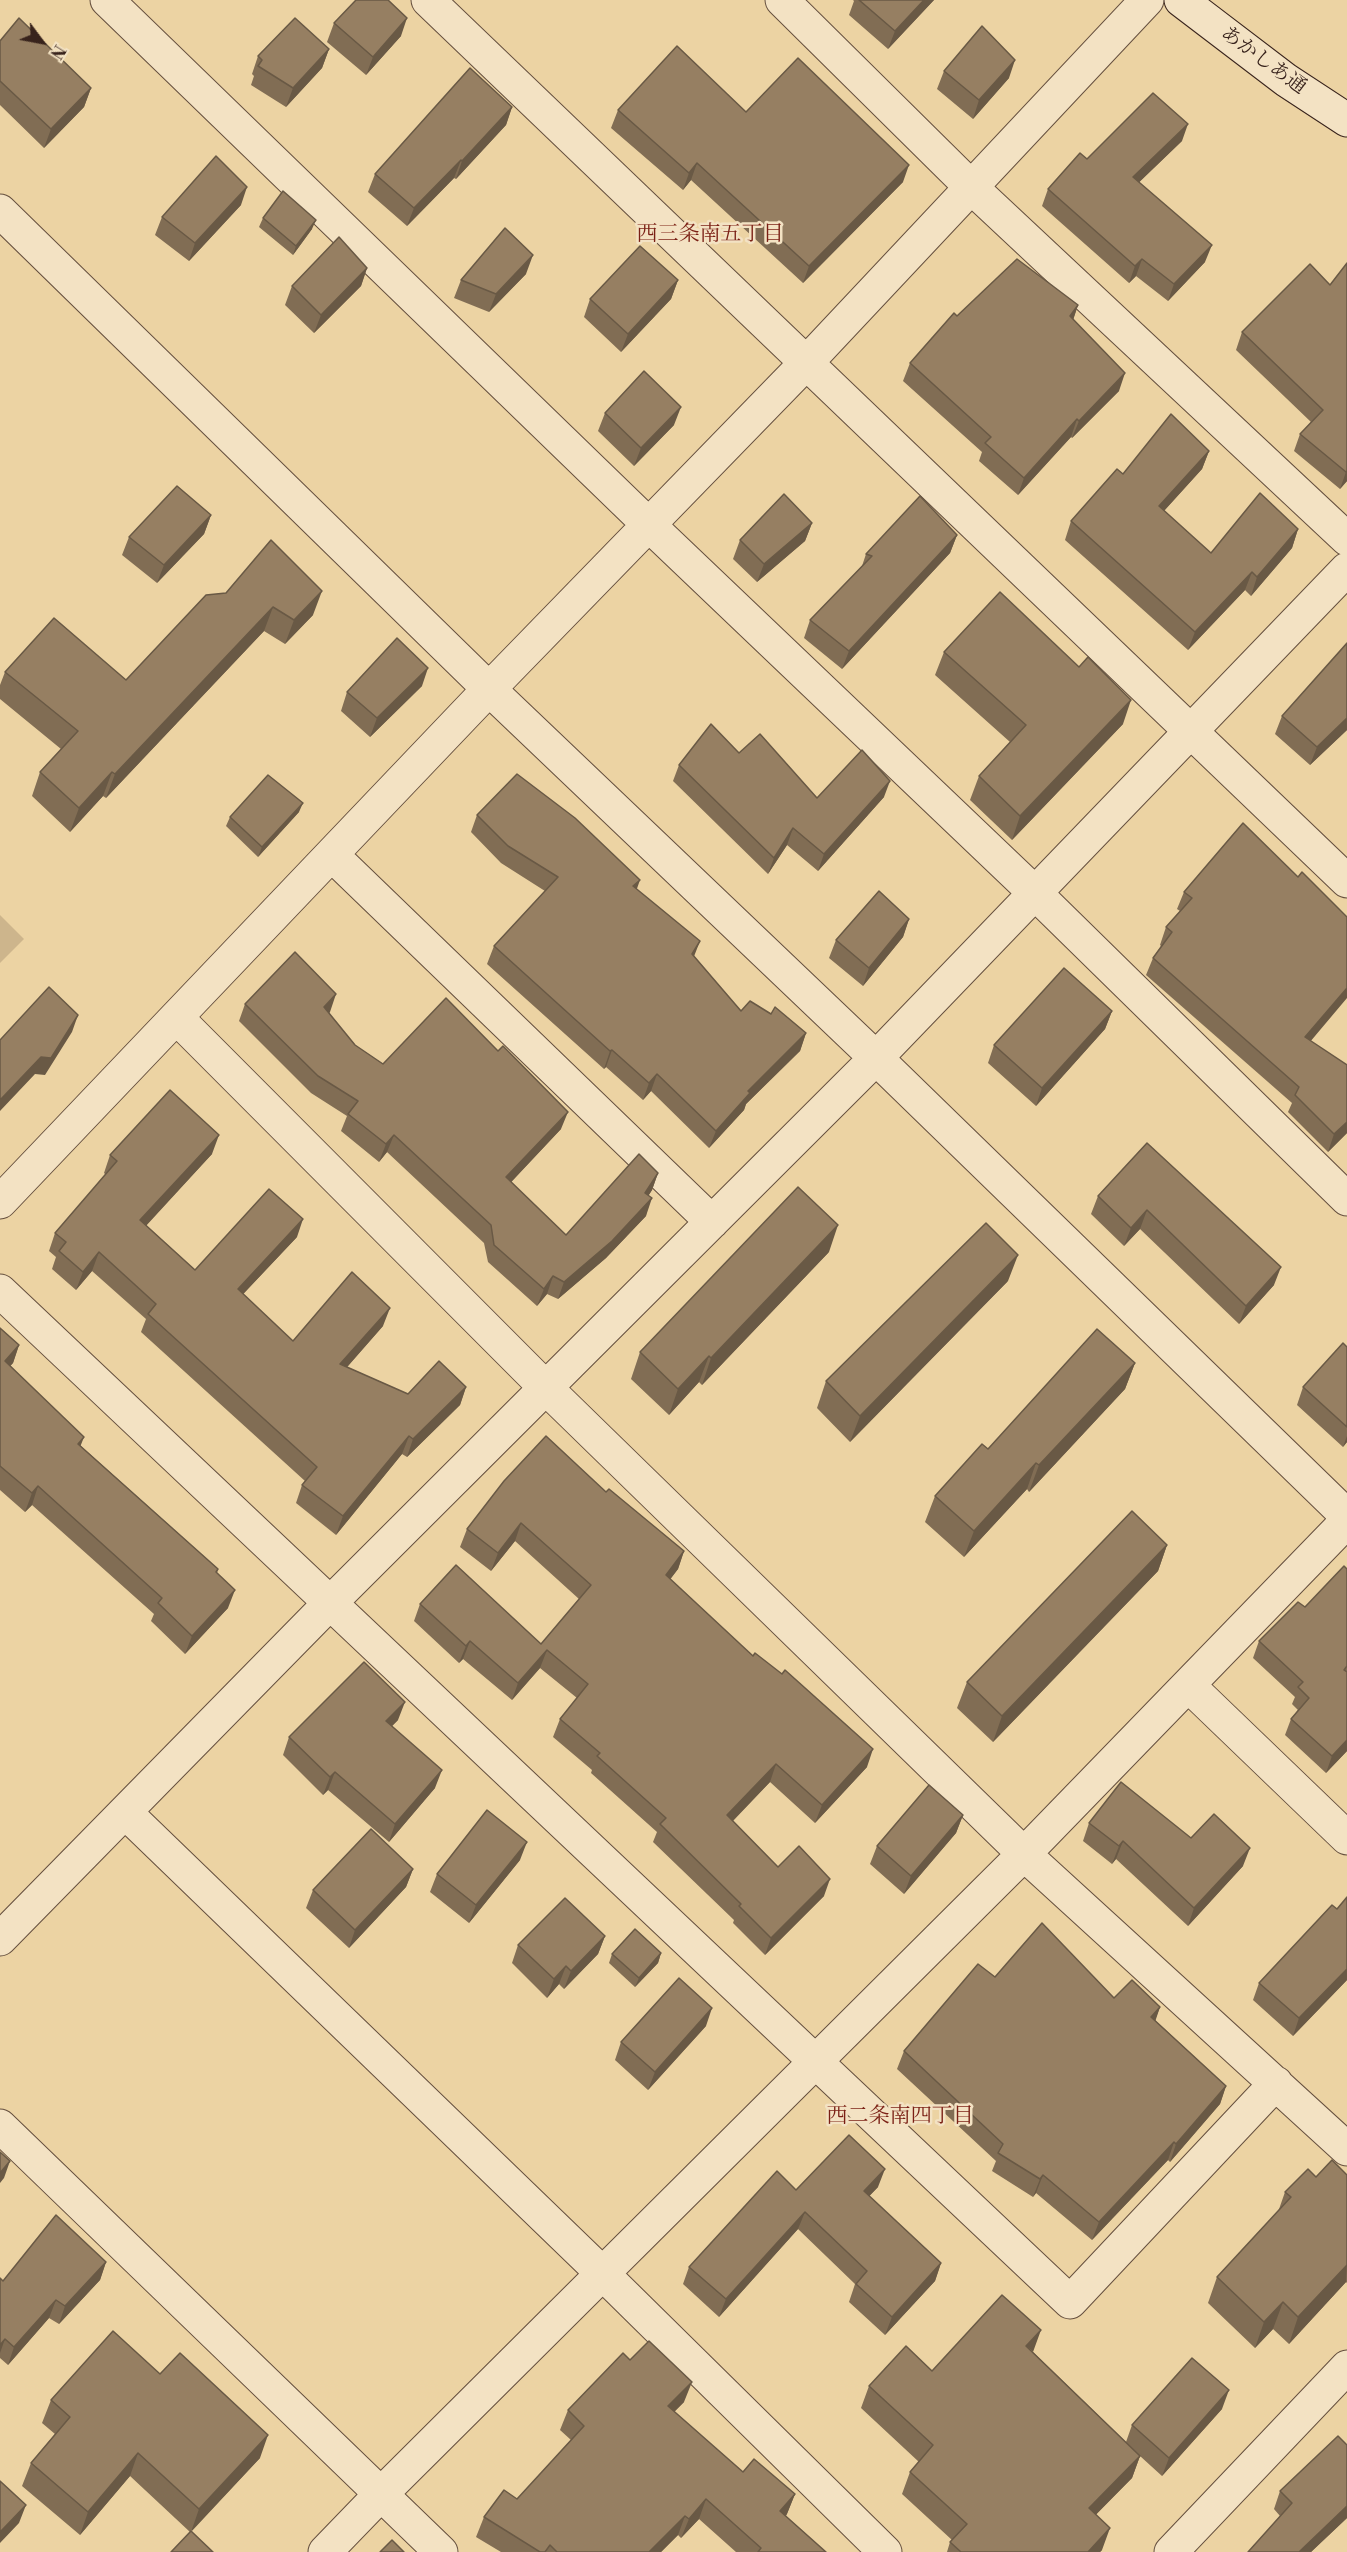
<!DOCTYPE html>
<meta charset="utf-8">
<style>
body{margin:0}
#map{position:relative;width:1347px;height:2552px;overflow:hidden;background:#ecd3a3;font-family:"Libre Bodoni",serif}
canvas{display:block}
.north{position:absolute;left:12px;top:12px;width:60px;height:60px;-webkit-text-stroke:4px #f3e2c3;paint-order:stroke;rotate:122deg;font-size:16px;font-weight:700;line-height:24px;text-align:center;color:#38231c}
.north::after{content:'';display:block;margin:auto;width:21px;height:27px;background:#38231c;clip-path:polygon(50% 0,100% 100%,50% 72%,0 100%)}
</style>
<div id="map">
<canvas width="1347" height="2552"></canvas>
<div class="north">N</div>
</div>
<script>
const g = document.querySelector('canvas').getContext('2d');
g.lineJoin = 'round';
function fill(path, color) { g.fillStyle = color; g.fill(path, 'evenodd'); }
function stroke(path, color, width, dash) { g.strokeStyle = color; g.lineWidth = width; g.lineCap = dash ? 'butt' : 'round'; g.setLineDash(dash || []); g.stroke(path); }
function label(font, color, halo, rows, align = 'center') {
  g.font = font + ' "Libre Bodoni","Noto Serif JP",serif'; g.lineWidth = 5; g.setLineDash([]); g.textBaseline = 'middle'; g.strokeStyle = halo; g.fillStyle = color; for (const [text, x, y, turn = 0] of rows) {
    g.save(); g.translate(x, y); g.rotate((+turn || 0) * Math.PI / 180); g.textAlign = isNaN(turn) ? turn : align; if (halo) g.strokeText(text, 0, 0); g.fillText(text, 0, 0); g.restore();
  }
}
const green = new Path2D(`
 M0,915L24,939L0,963Z`);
const street = new Path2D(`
 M107,0L649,525L1035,893L1347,1199
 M428,0L1347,881
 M782,0L971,187L1347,539
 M0,211L489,689L876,1058L1347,1516
 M332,855L712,1222
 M177,1018L546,1388L1024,1854L1347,2149
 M0,1202L489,689L807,362L1147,0
 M0,1291C355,1630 715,1963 1070,2302L1276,2083
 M1188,1685L1347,1838
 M125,1812L602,2273L885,2552
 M0,1939L328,1605L876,1058L1347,569
 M0,2126L441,2552
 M325,2552L381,2494L1024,1854L1347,1521
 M1171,2552L1347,2367`);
const secondary = new Path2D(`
 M1181,0L1286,80L1347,120`);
const wall = new Path2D(`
 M853,0H934L888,49L849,15L854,1Z
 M334,23L401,36L366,75L327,42Z
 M0,41L91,88L84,107L44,148L0,105Z
 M329,49L322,68L286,107L251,85L254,76L252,74L258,56Z
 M944,71L1009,78L973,119L937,89Z
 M512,107L506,125L456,179L454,178L407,226L368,192L375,174Z
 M618,110L746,112L903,182L803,283L691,180L683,190L611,128Z
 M1182,141L1139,182L1205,262L1168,301L1136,276L1129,283L1042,206L1048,189L1087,159Z
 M241,205L189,261L155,235L162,217Z
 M263,218L312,229L293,255L259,227Z
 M1347,263V481L1340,489L1294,451L1300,434L1311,422L1236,350L1242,332L1330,285Z
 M367,268L361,286L314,333L285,305L292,286Z
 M526,274L489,312L454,298L461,280Z
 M678,280L671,299L621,352L584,317L590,299Z
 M1078,305L1073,320L1119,391L1072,438L1071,437L1018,495L979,461L982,452L903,381L910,363L957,316Z
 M605,413L674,425L634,466L598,431Z
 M1209,451L1202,469L1164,511L1211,553L1298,529L1292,548L1251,596L1245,590L1188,650L1065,540L1071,521L1123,474Z
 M211,515L204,534L157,583L122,555L129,537Z
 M812,523L805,541L757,582L733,559L740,540Z
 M957,535L950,553L842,669L804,638L810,620L862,566L866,554Z
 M206,595L313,615L285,644L264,631L106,798L103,796L70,832L32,796L40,772L61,749L0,699V685L5,672L126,680Z
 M944,652L1079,667L1123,724L1012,840L970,800L979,776L1010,742L935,675Z
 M422,686L370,737L341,711L347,692Z
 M1282,716L1347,730L1310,765L1275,734Z
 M739,753L817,798L884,797L818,871L787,845L768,874L673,781L679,765Z
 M299,812L258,857L226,826L230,817Z
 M477,815L637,889L741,1011L806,1033L800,1051L746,1104L744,1110L709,1148L651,1091L643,1100L606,1067L604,1069L487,964L494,946L545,891L501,863L471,832Z
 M1243,823L1310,1041L1347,1133L1328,1152L1288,1112L1292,1103L1146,975L1153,958L1161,946L1160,945L1166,927L1180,911L1177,909L1184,892Z
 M909,919L903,937L863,986L829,958L836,940Z
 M245,1004L330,1012L329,1013L355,1045L383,1064L561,1129L511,1182L566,1235L658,1173L652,1190L648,1196L646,1216L606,1258L558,1299L547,1294L537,1306L488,1262L484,1243L387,1152L379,1162L341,1131L347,1116L311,1093L239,1021Z
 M1112,1011L1105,1029L1036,1106L988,1063L994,1045Z
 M1147,1143L1274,1285L1239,1324L1140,1229L1124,1246L1091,1214L1098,1196Z
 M212,1154L146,1225L195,1270L297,1237L243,1294L293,1341L383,1326L347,1367L408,1394L466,1387L460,1405L407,1457L402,1454L336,1535L296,1503L302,1485L305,1481L141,1332L146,1319L92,1271L76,1290L52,1269L56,1257L49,1251L55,1233L106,1175L104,1173L110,1155Z
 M829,1252L702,1385L699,1382L669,1415L631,1379L640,1352Z
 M1008,1281L850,1442L817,1408L826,1381Z
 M0,1328L19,1345L13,1363L10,1366L81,1446L218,1569L217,1573L228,1608L185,1654L151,1621L154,1614L32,1505L25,1512L0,1490Z
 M1347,1347V1442L1343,1447L1297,1405L1303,1387Z
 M1135,1363L1125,1389L1029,1492L1027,1489L964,1557L925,1522L935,1496L988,1449Z
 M606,1492L684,1551L678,1569L670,1579L867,1767L815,1823L770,1782L733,1821L778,1867L824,1896L765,1955L733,1923L734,1920L653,1842L657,1832L591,1773L592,1770L553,1737L560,1719L577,1698L540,1668L512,1700L463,1659L459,1663L414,1621L420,1604L541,1644L579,1599L515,1541L491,1571L460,1547L467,1529Z
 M1167,1545L1158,1571L993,1742L957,1708L967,1682Z
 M1347,1569V1751L1326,1773L1285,1735L1291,1719L1298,1710L1292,1704L1295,1697L1253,1658L1259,1641L1305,1607Z
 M398,1720L392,1726L435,1788L389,1842L328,1790L323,1795L283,1755L289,1737Z
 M963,1815L956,1833L904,1894L870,1864L877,1846Z
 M1089,1823L1243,1866L1188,1926L1116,1859L1112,1864L1083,1841Z
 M520,1860L469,1923L430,1892L437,1874Z
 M413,1869L406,1887L349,1948L306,1908L313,1890Z
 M1347,1897V1980L1293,2036L1253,2000L1259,1983L1337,1909Z
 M605,1936L598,1954L564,1989L559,1984L547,1998L512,1963L518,1945Z
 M661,1953L658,1963L635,1987L609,1963L612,1954Z
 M995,1977L1114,1998L1160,2007L1155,2020L1226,2086L1220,2104L1170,2162L1168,2160L1092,2240L1036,2193L1033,2197L992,2171L996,2161L897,2069L904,2051Z
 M706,2026L648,2090L615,2060L621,2042Z
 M1347,2175V2283L1346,2282L1289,2344L1273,2329L1255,2348L1208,2303L1217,2277L1278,2212L1285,2192L1316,2177Z
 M878,2187L869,2196L941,2263L935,2281L885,2335L849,2302L855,2284L798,2229L719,2317L683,2284L689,2267L796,2190Z
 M106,2262L100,2280L59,2324L49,2318L8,2365L0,2358V2278L3,2281Z
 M1033,2352L1126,2442L1132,2425L1222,2409L1162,2476L1140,2456L1132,2478L1096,2514L1102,2550L1100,2552H947L950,2542L952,2540L902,2494L910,2472L919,2462L861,2408L869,2386L932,2371Z
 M630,2360L684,2402L674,2412L743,2472L795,2494L786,2516L826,2552H736L699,2519L681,2538L678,2535L661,2552H501L476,2537L484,2517L517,2499L571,2440L560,2430L568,2410Z
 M160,2374L260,2458L190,2532L130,2476L80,2535L22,2486L31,2463L55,2434L42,2423L51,2400Z
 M1347,2445V2518L1311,2552H1248L1280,2516L1274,2509L1280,2491Z`);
const shadedWall = new Path2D(`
 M924,0H934L888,49L895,31Z
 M407,18L401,36L366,75L373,57Z
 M329,49L322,68L286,107L293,88Z
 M1015,60L1009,78L973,119L979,100Z
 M91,88L84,107L44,148L51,129Z
 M512,107L506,125L456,179L462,161Z
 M1188,124L1182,141L1127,194L1133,177Z
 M461,160L454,178L407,226L414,208Z
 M697,163L691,180L683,190L689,173Z
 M909,165L903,182L803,283L809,266Z
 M247,187L241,205L189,261L195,243Z
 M316,220L312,229L293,255L296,246Z
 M1212,245L1205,262L1168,301L1174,284Z
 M533,255L526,274L489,312L496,294Z
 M1142,259L1136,276L1129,283L1135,266Z
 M367,268L361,286L314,333L321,315Z
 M678,280L671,299L621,352L628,334Z
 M1078,305L1072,323L1070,316Z
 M1125,373L1119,391L1072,438L1079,421Z
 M681,407L674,425L634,466L641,448Z
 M1077,419L1071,437L1018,495L1024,478Z
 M1209,451L1202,469L1152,524L1159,506Z
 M1347,471V481L1340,489L1346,472Z
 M211,515L204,534L157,583L164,565Z
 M812,523L805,541L757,582L764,564Z
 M1298,529L1292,548L1251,596L1257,577Z
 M957,535L950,553L842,669L849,651Z
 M1252,572L1245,590L1188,650L1195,632Z
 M322,591L313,615L285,644L294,620Z
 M273,607L264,631L106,798L115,774Z
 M428,668L422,686L370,737L377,718Z
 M1131,700L1123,724L1012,840L1020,816Z
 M1347,718V730L1310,765L1317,747Z
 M112,772L103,796L70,832L79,808Z
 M890,781L884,797L818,871L824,854Z
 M303,803L299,812L258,857L262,847Z
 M793,828L787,845L768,874L774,858Z
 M640,880L634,897L633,886Z
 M909,919L903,937L863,986L869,968Z
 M700,941L693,959L692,954Z
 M1347,988V998L1299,1055L1305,1037Z
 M336,994L330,1012L317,1024L324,1007Z
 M1112,1011L1105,1029L1036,1106L1042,1088Z
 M78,1015L72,1032L45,1075L35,1074L0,1111V1100Z
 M806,1033L800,1051L746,1104L744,1110L709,1148L716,1131L748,1091Z
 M612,1050L606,1067L604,1069L610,1051Z
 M657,1074L651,1091L643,1100L649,1083Z
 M568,1112L561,1129L500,1194L506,1177Z
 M1347,1122V1133L1328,1152L1334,1134Z
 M219,1135L212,1154L134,1239L140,1220Z
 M394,1135L387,1152L379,1162L386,1144Z
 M658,1173L652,1190L639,1211L645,1193Z
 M652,1198L646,1216L606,1258L558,1299L564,1282Z
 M1147,1210L1140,1229L1124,1246L1131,1228Z
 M303,1219L297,1237L231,1307L238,1289Z
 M838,1225L829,1252L702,1385L711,1358Z
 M99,1252L92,1271L76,1290L83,1272Z
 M1018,1255L1008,1281L850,1442L860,1416Z
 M1281,1267L1274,1285L1239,1324L1246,1306Z
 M553,1276L547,1294L537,1306L544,1289Z
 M390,1308L383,1326L334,1382L340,1364Z
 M19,1345L13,1363L0,1377L5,1361Z
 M709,1356L699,1382L669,1415L678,1389Z
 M1135,1363L1125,1389L1029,1492L1039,1465Z
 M466,1387L460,1405L407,1457L413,1439Z
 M409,1436L402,1454L336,1535L343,1516Z
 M1347,1436V1442L1343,1447Z
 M84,1437L77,1455L78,1444Z
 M1036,1463L1027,1489L964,1557L974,1531Z
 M38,1486L32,1505L25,1512L32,1493Z
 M521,1523L515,1541L491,1571L498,1553Z
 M1167,1545L1158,1571L993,1742L1002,1716Z
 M684,1551L678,1569L660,1593L666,1575Z
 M235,1590L228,1608L185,1654L192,1636Z
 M470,1641L463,1659L459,1663L466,1646Z
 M547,1650L540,1668L512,1700L518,1683Z
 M405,1702L398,1720L379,1739L386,1721Z
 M1347,1740V1751L1326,1773L1332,1756Z
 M873,1749L867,1767L815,1823L822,1805Z
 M776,1764L770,1782L721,1833L727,1815Z
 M442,1770L435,1788L389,1842L395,1824Z
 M335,1772L328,1790L323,1795L330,1777Z
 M963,1815L956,1833L904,1894L911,1876Z
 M1123,1841L1116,1859L1112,1864L1119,1846Z
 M527,1842L520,1860L469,1923L476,1905Z
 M1250,1848L1243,1866L1188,1926L1194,1908Z
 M413,1869L406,1887L349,1948L355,1930Z
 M830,1879L824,1896L765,1955L771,1938Z
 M605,1936L598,1954L564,1989L571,1971Z
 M661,1953L658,1963L635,1987L639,1978Z
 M566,1966L559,1984L547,1998L554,1979Z
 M1347,1969V1980L1293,2036L1299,2018Z
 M1160,2007L1154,2025L1151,2017Z
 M712,2008L706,2026L648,2090L655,2072Z
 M1226,2086L1220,2104L1170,2162L1176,2144Z
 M1174,2142L1168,2160L1092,2240L1099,2222Z
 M10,2161L4,2178L0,2183V2173Z
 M885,2169L878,2187L857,2209L864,2191Z
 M1043,2175L1036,2193L1033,2197L1040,2179Z
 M805,2212L798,2229L719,2317L726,2299Z
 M106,2262L100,2280L59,2324L65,2306Z
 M941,2263L935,2281L885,2335L892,2317Z
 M1347,2265L1346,2282L1289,2344L1298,2317Z
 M56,2300L49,2318L8,2365L14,2347Z
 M1283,2302L1273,2329L1255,2348L1264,2322Z
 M1041,2330L1033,2352L1026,2346Z
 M5,2339L0,2353V2345Z
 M692,2382L684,2402L660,2426L668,2406Z
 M1229,2390L1222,2409L1162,2476L1169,2458Z
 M268,2435L260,2458L191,2532L199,2509Z
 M138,2453L130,2476L80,2535L88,2512Z
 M1140,2456L1132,2478L1081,2530L1089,2508Z
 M795,2494L787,2514L773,2531L780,2511Z
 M706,2499L699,2519L681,2538L689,2519Z
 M26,2505L19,2523L0,2543V2532Z
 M1347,2506V2518L1311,2552H1299Z
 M685,2516L678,2535L661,2552H649Z
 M1110,2528L1102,2550L1100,2552H1088Z`);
const building = new Path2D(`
 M356,0H388L407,18L373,57L334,23Z
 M859,0H924L895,31Z
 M19,18L91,88L51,129L0,81V41Z
 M295,18L329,49L293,88L258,66L262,60L258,56Z
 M982,26L1015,60L979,100L944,71Z
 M677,46L746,112L798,58L909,165L809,266L697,163L689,173L618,110Z
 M470,68L512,107L462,161L461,160L414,208L375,174Z
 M1153,93L1188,124L1133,177L1212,245L1174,284L1142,259L1135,266L1048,189L1080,153L1087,159Z
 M216,156L247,187L195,243L162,217Z
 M283,191L316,220L296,246L263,218Z
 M505,228L533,255L496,294L461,280Z
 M339,237L367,268L321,315L292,286Z
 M640,246L678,280L628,334L590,299Z
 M1017,259L1078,305L1070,316L1125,373L1079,421L1077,419L1024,478L985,443L991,437L910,363L954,313L957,316Z
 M1347,263V471L1346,472L1300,434L1323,410L1242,332L1310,264L1330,285Z
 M644,371L681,407L641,448L605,413Z
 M1171,414L1209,451L1159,506L1211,553L1260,493L1298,529L1257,577L1252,572L1195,632L1071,521L1117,469L1123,474Z
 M177,486L211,515L164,565L129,537Z
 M784,494L812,523L764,564L740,540Z
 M920,496L957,535L849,651L810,620L872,556L866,554Z
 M271,540L322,591L294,620L273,607L115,774L112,772L79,808L40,772L78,731L5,672L54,618L126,680L206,595L226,593Z
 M1000,592L1079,667L1088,657L1131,700L1020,816L979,776L1026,725L944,652Z
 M397,638L428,668L377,718L347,692Z
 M1347,643V718L1317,747L1282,716Z
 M711,724L739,753L760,734L817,798L862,750L890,781L824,854L793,828L774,858L679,765Z
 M517,774L575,818L640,880L633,886L700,941L692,954L741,1011L750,1001L771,1014L775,1007L806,1033L748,1091L750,1093L716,1131L657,1074L649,1083L612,1050L610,1051L494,946L558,877L508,846L477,815Z
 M268,775L303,803L262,847L230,817Z
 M1243,823L1298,877L1302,872L1347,917V988L1305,1037L1347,1065V1122L1334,1134L1295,1095L1299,1087L1153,958L1172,932L1166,927L1192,898L1184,892Z
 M879,891L909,919L869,968L836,940Z
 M295,952L336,994L324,1007L355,1045L383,1064L446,998L498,1051L503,1046L568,1112L506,1177L566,1235L639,1154L658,1173L645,1193L652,1198L612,1241L564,1282L553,1276L544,1289L494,1245L491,1225L394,1135L386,1144L348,1114L358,1101L318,1076L245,1004Z
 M1064,968L1112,1011L1042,1088L994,1045Z
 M49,987L78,1015L51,1058L41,1057L0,1100V1040Z
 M170,1090L219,1135L140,1220L195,1270L269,1189L303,1219L238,1289L293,1341L352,1272L390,1308L340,1364L408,1394L439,1361L466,1387L413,1439L409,1436L343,1516L302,1485L317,1467L148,1314L156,1304L99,1252L83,1272L59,1251L66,1242L55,1233L117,1161L110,1155Z
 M1147,1143L1281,1267L1246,1306L1147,1210L1131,1228L1098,1196Z
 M798,1187L838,1225L711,1358L709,1356L678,1389L640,1352Z
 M986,1223L1018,1255L860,1416L826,1381Z
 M0,1328L19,1345L5,1361L84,1437L78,1444L218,1569L216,1572L235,1590L192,1636L158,1603L162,1598L38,1486L32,1493L0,1466Z
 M1097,1329L1135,1363L1039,1465L1036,1463L974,1531L935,1496L982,1444L988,1449Z
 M1343,1343L1347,1347V1427L1303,1387Z
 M546,1436L606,1492L609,1489L684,1551L666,1575L753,1656L755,1653L782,1674L785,1670L873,1749L822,1805L776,1764L727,1815L778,1867L799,1846L830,1879L771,1938L739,1906L741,1904L660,1824L666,1818L597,1756L600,1753L560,1719L588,1684L547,1650L518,1683L470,1641L466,1646L420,1604L456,1565L541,1644L591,1585L521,1523L498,1553L467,1529L504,1481Z
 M1132,1511L1167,1545L1002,1716L967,1682Z
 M1344,1566L1347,1569V1666L1344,1670L1347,1672V1740L1332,1756L1291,1719L1309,1698L1298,1687L1303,1682L1259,1641L1298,1602L1305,1607Z
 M364,1662L405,1702L386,1721L442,1770L395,1824L335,1772L330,1777L289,1737Z
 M1121,1782L1191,1838L1214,1814L1250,1848L1194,1908L1123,1841L1119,1846L1089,1823Z
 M929,1785L963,1815L911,1876L877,1846Z
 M487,1810L527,1842L476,1905L437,1874Z
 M371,1829L413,1869L355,1930L313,1890Z
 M1347,1897V1969L1299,2018L1259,1983L1332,1905L1337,1909Z
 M565,1898L605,1936L571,1971L566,1966L554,1979L518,1945Z
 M1042,1923L1114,1998L1132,1980L1160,2007L1151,2017L1226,2086L1176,2144L1174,2142L1099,2222L1043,2175L1040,2179L998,2153L1003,2144L904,2051L978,1964L995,1977Z
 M635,1929L661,1953L639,1978L612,1954Z
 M679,1978L712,2008L655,2072L621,2042Z
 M849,2135L885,2169L864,2191L941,2263L892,2317L856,2284L867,2271L805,2212L726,2299L689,2267L777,2171L796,2190Z
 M0,2152L10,2161L0,2173Z
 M1332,2160L1347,2175V2265L1298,2317L1283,2302L1264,2322L1217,2277L1291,2197L1285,2192L1308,2169L1316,2177Z
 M56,2215L106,2262L65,2306L56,2300L14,2347L5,2339L0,2345V2278L3,2281Z
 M1002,2295L1041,2330L1026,2346L1140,2456L1089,2508L1110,2528L1088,2552H961L950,2542L967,2524L910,2472L933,2445L869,2386L906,2346L932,2371Z
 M113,2331L160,2374L180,2353L268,2435L199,2509L138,2453L88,2512L31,2463L70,2417L51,2400Z
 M649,2341L692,2382L668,2406L743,2472L754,2459L795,2494L780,2511L826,2552H758L761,2548L706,2499L689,2519L685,2516L649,2552H557L550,2545L545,2552H540L484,2517L504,2490L517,2499L584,2426L568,2410L623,2353L630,2360Z
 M1192,2358L1229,2390L1169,2458L1132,2425Z
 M1338,2436L1347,2445V2506L1299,2552H1248L1292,2503L1280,2491Z
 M0,2481L26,2505L0,2532Z
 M191,2531L213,2552H171Z
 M392,2540L404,2552H380Z`);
const streetNames = [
 ["あかしあ通",1263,61,36]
];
const neighbourhoodNames = [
 ["西三条南五丁目",710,235],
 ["西二条南四丁目",900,2117]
];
fill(green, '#cdb58c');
stroke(street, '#654f3e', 35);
stroke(secondary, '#38231c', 35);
stroke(street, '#f3e2c3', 33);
stroke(secondary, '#f3e2c3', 33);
fill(wall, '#816d54');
fill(shadedWall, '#695945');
fill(building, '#967f62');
stroke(building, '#695945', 1.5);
label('20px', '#38231c', '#f3e2c3', streetNames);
label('21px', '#7a1f14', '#f3e2c3', neighbourhoodNames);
</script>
